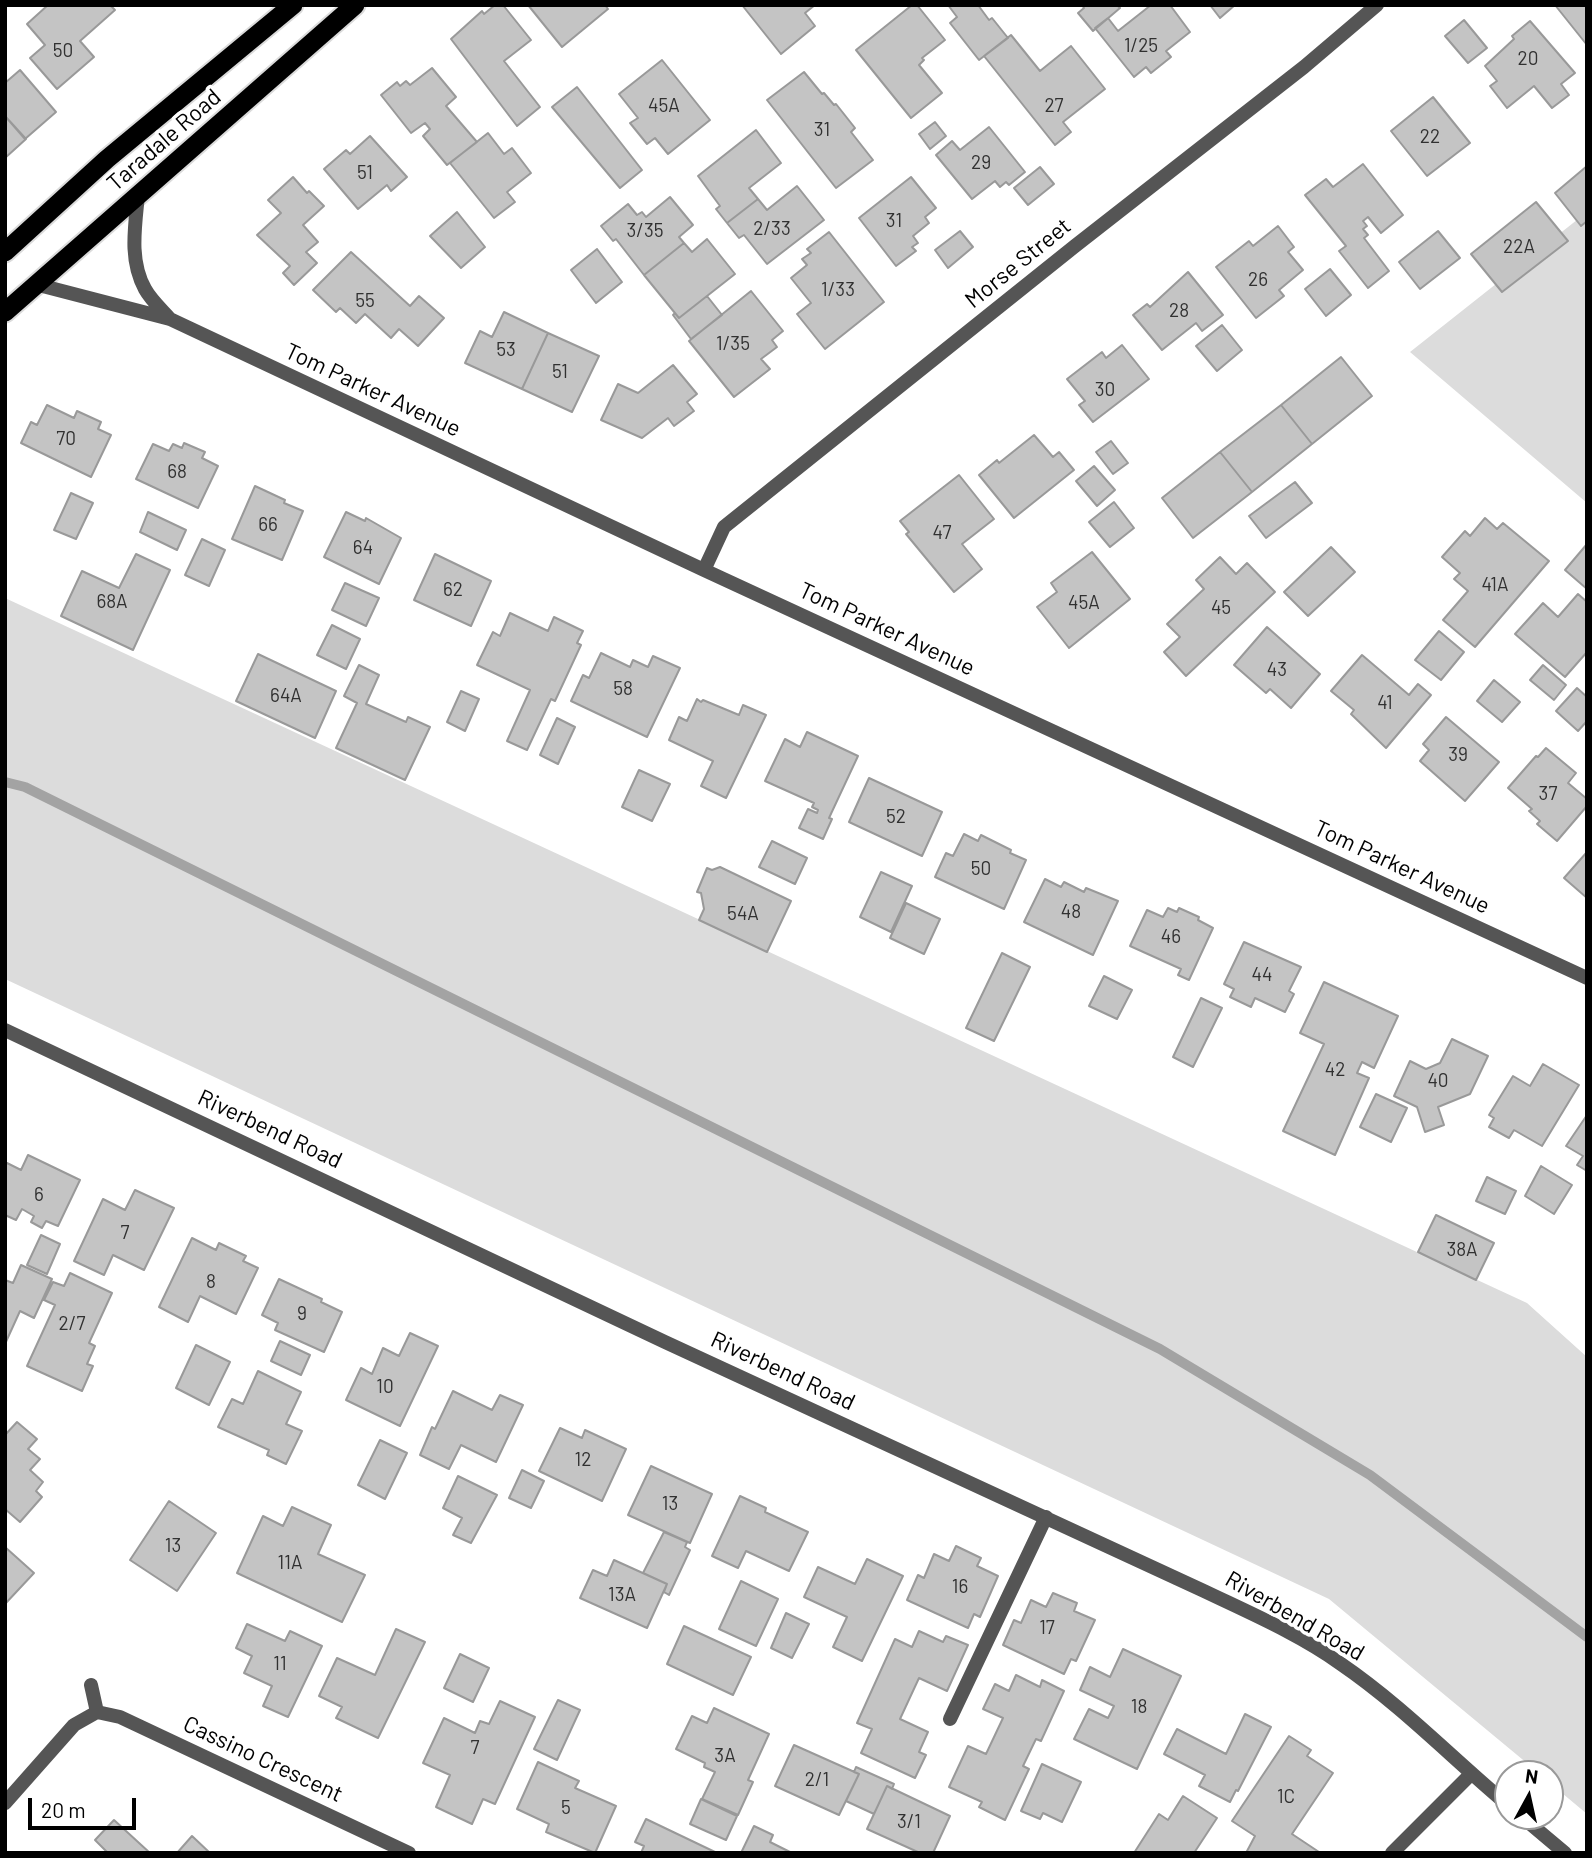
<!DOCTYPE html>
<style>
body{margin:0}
#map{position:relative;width:1592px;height:1858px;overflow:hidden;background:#fff;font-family:Barlow,sans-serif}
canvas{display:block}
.frame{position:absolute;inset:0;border:7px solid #000;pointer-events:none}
.north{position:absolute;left:1494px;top:1760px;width:70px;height:70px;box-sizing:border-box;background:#fff;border:2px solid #999;border-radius:50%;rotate:8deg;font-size:19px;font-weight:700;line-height:28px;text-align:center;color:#000}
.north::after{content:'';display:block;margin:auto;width:24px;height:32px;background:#000;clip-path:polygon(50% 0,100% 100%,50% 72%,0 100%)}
.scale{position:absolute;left:28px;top:1798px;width:108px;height:32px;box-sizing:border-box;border:4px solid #000;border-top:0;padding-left:9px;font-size:21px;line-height:24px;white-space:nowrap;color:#000;-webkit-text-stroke:5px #fff;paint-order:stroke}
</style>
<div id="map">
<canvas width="1592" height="1858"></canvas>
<div class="frame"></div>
<div class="north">N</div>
<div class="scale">20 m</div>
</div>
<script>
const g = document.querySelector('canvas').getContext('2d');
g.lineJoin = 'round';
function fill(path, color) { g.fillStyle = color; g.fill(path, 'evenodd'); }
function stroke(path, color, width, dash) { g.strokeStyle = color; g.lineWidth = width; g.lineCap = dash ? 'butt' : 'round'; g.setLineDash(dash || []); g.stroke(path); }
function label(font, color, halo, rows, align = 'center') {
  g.font = font + ' Barlow,sans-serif'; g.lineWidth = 7; g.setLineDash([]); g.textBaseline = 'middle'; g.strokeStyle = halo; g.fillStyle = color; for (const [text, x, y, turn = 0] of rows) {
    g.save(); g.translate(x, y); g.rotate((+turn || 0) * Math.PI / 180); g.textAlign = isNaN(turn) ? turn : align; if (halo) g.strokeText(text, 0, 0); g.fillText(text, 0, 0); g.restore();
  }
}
const green = new Path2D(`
 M1587,212V503L1410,352Z
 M5,598L1527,1303L1587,1357V1814L1550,1783V1774H1540L1329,1599L5,979Z`);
const stream = new Path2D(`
 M5,782L25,787L1160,1349L1370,1475L1587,1637`);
const building = new Path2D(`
 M48,5H110L115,10L80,41L94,57L57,89L30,58L45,45L27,24Z
 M495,5H503L531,40L504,61L540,107L517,126L451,39L482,11L484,14Z
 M528,5H605L608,9L562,47Z
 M742,5H815L805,13L815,26L781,54Z
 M912,5H917L945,40L922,58L924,60L919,65L942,93L911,118L856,50Z
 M948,5H978L989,20L992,18L1008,38L979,60L950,23L957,17Z
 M1082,5H1117L1120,8L1093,31L1078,13L1084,8Z
 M1151,5H1170L1190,32L1166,51L1171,57L1151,73L1146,67L1134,77L1095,28L1108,18L1118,31Z
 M1210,5H1235L1220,18Z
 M1555,5H1587V45Z
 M1464,20L1487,48L1468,63L1445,36Z
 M1530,21L1575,73L1561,84L1569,95L1552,108L1534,86L1507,108L1490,86L1497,81L1485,66L1514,39L1512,36Z
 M1011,35L1040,71L1071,46L1105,89L1063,122L1071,132L1055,145L984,56Z
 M662,60L710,120L668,154L655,138L647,144L630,123L638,118L619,94Z
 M432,68L456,97L446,106L477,142L447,165L423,136L430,129L425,123L411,133L381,95L397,82L400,86L406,81L410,85Z
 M20,70L56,112L25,139L5,116V83Z
 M804,72L822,94L824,93L834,105L836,104L855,128L851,132L873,160L836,188L767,100Z
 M577,87L642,170L620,188L552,107Z
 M1433,97L1470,143L1427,176L1391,131Z
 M5,116L26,139L5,158Z
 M935,122L946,136L930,149L919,134Z
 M989,127L1025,172L1009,185L1006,182L1000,187L995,181L972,199L936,155L952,141L960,150Z
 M756,130L781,163L749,188L758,199L727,223L716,209L720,206L698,176Z
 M488,133L504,154L512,148L531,173L507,192L515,202L494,218L450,163Z
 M370,136L407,177L391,191L387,185L358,209L324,169L346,150L350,154Z
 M1363,164L1403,215L1381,233L1368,217L1363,221L1367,226L1363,229L1368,235L1364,238L1389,271L1368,288L1339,251L1346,246L1305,195L1326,179L1333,187Z
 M1587,166V221L1581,226L1555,193Z
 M1040,167L1054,184L1028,205L1014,188Z
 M293,177L307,193L309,191L324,206L303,225L318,242L306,252L317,263L294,285L283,273L290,266L257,235L281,213L268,200Z
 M911,177L936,208L925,217L929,223L913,236L918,243L912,247L916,251L896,266L859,218Z
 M797,186L824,220L767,264L744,235L739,238L727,223L758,199L767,210Z
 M670,197L693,225L679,237L684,243L644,275L616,239L613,241L601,226L628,204L637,215L642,212L646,217Z
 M1536,202L1568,241L1502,292L1471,254Z
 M457,212L485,247L461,268L430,236Z
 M1278,226L1294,247L1288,252L1303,270L1279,290L1284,296L1256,318L1216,267L1249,241L1253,246Z
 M960,231L973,247L948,268L935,250Z
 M1438,231L1460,258L1420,289L1399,262Z
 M829,232L884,302L825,349L797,314L811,303L791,278L807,265L802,259L811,253L807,249Z
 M707,239L735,274L679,318L644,275L684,243L692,252Z
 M597,249L622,282L596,303L571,270Z
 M351,252L410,306L419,296L444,318L418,346L399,329L391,338L365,314L356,323L340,308L336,312L313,290Z
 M1330,269L1351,295L1326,316L1305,289Z
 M1188,272L1223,315L1202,331L1196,323L1162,350L1133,315L1147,304L1150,307Z
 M751,291L783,331L772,340L777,347L761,359L770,369L734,397L689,341Z
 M707,296L722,315L691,339L673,315L675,313L679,318Z
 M504,312L548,333L522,389L465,363L480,331L492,337Z
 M1222,325L1242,350L1217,371L1196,346Z
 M548,333L599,356L572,412L522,389Z
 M1122,345L1149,379L1093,422L1079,405L1085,401L1067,379L1102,352L1106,358Z
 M1341,357L1372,396L1312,444L1281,405Z
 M673,365L697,394L687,402L694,411L674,426L668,418L642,438L601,420L618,384L638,393Z
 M47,405L74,418L77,411L101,422L98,429L111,435L91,477L21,443L31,422L37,425Z
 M1281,405L1312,444L1252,492L1220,452Z
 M1034,435L1053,457L1059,452L1074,470L1014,518L979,475L997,460L999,463Z
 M1111,441L1128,463L1113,474L1096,452Z
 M184,443L205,452L202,458L218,466L198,508L136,479L153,444L169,451L173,444L182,448Z
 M1220,452L1252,492L1193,538L1162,498Z
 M1094,466L1115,490L1097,506L1076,481Z
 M959,475L994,519L962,544L982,569L954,592L906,534L909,532L900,521Z
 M1295,482L1312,503L1266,538L1249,516Z
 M255,486L285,500L284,503L303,511L282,560L232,539Z
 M71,493L93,503L76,539L54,530Z
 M1114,502L1134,528L1110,547L1089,522Z
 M148,512L186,530L177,550L140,532Z
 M346,512L365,521L366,518L401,538L379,584L324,557Z
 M1485,518L1497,529L1503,523L1549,561L1475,647L1443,620L1468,591L1454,579L1460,573L1442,557L1465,531L1470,536Z
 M202,539L225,550L209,586L185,575Z
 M1587,544V589L1565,570Z
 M1331,547L1355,572L1308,616L1284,592Z
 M1092,552L1130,599L1069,648L1037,607L1057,592L1051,583Z
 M136,554L170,570L133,650L61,616L82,571L119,588Z
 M435,554L491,581L471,626L414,600Z
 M1220,557L1236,574L1247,563L1275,592L1186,676L1164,652L1180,637L1167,624L1204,589L1196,580Z
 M345,583L379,598L366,626L332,610Z
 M1578,594L1587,602V652L1565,677L1515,634L1543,603L1558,617Z
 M510,613L548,631L554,617L583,631L577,643L581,645L555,701L551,699L527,750L507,741L530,690L477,665L493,632L500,636Z
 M332,625L360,639L346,669L317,655Z
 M1267,627L1320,674L1291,708L1270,689L1266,693L1234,665Z
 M1439,631L1464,652L1441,680L1415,660Z
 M601,653L630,667L633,660L648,667L653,656L680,668L647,737L571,701L583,675L589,678Z
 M258,654L336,691L315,738L236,701Z
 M1362,655L1409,695L1418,684L1431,695L1386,748L1351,714L1354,710L1331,691Z
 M359,665L379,675L366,704L406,722L408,717L430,727L405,780L336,748L357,703L344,696Z
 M1543,665L1566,685L1554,700L1530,680Z
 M1494,680L1520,702L1502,722L1477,701Z
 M1577,688L1587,697V721L1578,731L1556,711Z
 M461,691L479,699L465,731L447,722Z
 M697,699L701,702L703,700L739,715L743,705L766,715L726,798L701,786L713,761L669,740L679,717L687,721Z
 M1446,717L1499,762L1465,801L1420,761L1429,750L1423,744Z
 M557,718L575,727L558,764L540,755Z
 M807,732L858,756L829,818L832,819L823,839L799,828L808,809L817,813L818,810L812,807L814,803L765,781L785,739L800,747Z
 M1546,748L1576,773L1568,783L1587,799V806L1557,841L1537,824L1540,821L1529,811L1532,809L1508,788L1536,756L1538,757Z
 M639,770L670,784L652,821L622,807Z
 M869,778L942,812L922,856L849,822Z
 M964,834L978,841L981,835L1011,850L1010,853L1026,860L1004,909L935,877L946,853L953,856Z
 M772,841L807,858L795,884L759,867Z
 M1587,852V898L1564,878Z
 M720,867L791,901L767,952L699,920L704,909L701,893L697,892L707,868L712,870Z
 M881,872L912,886L891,932L860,917Z
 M1045,879L1061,887L1064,882L1084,892L1086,888L1118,901L1093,955L1024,922Z
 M906,903L940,919L924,954L890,938Z
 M1168,908L1177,912L1179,908L1199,917L1198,920L1213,928L1189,980L1178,975L1181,969L1130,946L1147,910L1163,917Z
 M1244,942L1301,967L1289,991L1294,994L1285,1012L1255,998L1251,1007L1230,997L1234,989L1224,984Z
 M1002,953L1030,967L994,1041L966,1028Z
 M1104,976L1132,990L1117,1019L1089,1006Z
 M1324,982L1398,1016L1374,1068L1362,1062L1357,1073L1369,1078L1335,1155L1283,1131L1324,1044L1300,1033Z
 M1201,998L1222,1008L1193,1067L1173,1057Z
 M1452,1039L1488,1056L1470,1094L1438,1107L1444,1125L1425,1132L1417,1107L1394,1096L1410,1061L1426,1069L1440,1063Z
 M1543,1064L1579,1085L1542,1146L1514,1130L1509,1138L1489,1127L1494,1118L1489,1115L1513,1076L1530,1086Z
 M1376,1094L1407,1108L1391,1142L1360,1127Z
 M1587,1115V1171L1577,1165L1583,1156L1566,1146Z
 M28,1155L80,1180L58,1226L46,1221L42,1228L31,1222L34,1216L22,1209L16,1220L5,1215V1166L7,1163L21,1170Z
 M1541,1166L1572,1185L1554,1214L1525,1196Z
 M1487,1177L1516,1191L1505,1214L1476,1201Z
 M135,1190L174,1208L144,1270L113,1255L104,1275L74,1261L103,1199L125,1210Z
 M1436,1215L1494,1243L1476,1280L1418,1252Z
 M41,1235L60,1244L47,1274L27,1265Z
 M192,1238L216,1250L219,1243L246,1256L243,1261L258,1268L236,1314L200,1296L188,1322L159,1307Z
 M21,1265L52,1279L34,1318L20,1311L5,1344V1280L13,1283Z
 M70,1273L112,1293L89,1343L95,1346L87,1364L93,1366L82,1391L27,1366L55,1305L44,1300L53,1282L64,1286Z
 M279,1279L322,1299L321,1302L342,1312L324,1352L275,1330L278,1323L262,1315Z
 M410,1333L438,1346L400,1426L346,1400L361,1368L372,1374L383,1348L399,1356Z
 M280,1341L310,1355L301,1375L271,1361Z
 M196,1345L230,1362L209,1405L176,1388Z
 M258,1371L301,1392L286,1424L302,1431L286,1464L267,1455L269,1450L218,1427L232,1399L243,1404Z
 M453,1391L492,1410L500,1395L523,1405L496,1462L461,1445L449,1469L420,1455L432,1427L435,1429Z
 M17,1422L37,1439L28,1449L40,1459L30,1470L43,1482L36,1491L42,1497L20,1522L5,1509V1435Z
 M560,1428L582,1438L585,1430L626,1449L602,1501L539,1471Z
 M380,1440L407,1453L385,1499L358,1485Z
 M651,1466L712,1494L690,1543L628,1515Z
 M522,1470L544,1481L531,1508L509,1498Z
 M458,1476L497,1495L471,1543L453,1535L462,1518L443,1508Z
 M740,1496L766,1508L765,1512L808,1532L789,1571L746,1551L738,1568L712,1556Z
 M169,1501L216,1533L177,1591L130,1560Z
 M292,1507L331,1525L318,1554L365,1575L342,1622L237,1573L263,1516L283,1526Z
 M664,1532L687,1542L685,1547L690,1550L669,1595L664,1592L667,1584L643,1573Z
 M956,1546L981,1558L977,1566L998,1576L980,1617L974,1614L968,1628L907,1600L918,1575L924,1578L934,1554L949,1561Z
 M5,1547L34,1573L5,1604Z
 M867,1559L903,1576L862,1661L833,1647L847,1617L804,1597L818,1567L855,1584Z
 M614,1560L667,1584L647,1628L580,1598L593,1570L607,1576Z
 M741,1581L778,1599L756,1646L719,1629Z
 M1053,1593L1077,1603L1074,1611L1095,1620L1076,1661L1071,1659L1064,1674L1003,1645L1014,1620L1021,1623L1031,1600L1046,1607Z
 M786,1613L809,1624L792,1658L771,1648Z
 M247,1624L285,1641L290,1631L322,1646L288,1717L263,1706L272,1686L244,1673L252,1656L236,1648Z
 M684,1626L751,1657L733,1695L667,1664Z
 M396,1629L425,1642L378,1738L336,1718L342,1707L319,1696L337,1658L375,1675Z
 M919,1631L943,1642L946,1636L968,1645L947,1691L919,1678L900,1719L928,1732L919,1752L926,1755L915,1778L861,1753L872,1729L857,1723L895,1639L912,1647Z
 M1123,1649L1181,1676L1137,1769L1074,1739L1089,1709L1108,1718L1114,1706L1080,1690L1090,1667L1110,1677Z
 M460,1654L489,1668L473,1702L444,1688Z
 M1016,1675L1040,1687L1042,1680L1064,1691L1041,1741L1036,1739L1023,1766L1029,1769L1005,1820L979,1807L982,1802L949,1787L968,1746L986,1754L1003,1718L983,1709L995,1684L1009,1691Z
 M558,1700L580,1710L557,1760L534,1749Z
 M500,1701L535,1717L495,1804L483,1799L472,1824L436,1807L450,1775L423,1763L444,1718L475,1733L480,1721L489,1724Z
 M714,1708L769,1734L748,1780L753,1782L738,1815L702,1799L715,1772L704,1767L705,1763L676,1749L692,1716L707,1723Z
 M1245,1714L1271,1727L1238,1791L1236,1790L1230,1802L1199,1786L1205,1775L1164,1754L1177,1729L1226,1754Z
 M1289,1736L1311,1750L1307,1756L1333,1773L1292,1834L1319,1852L1246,1853L1255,1836L1232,1821Z
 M794,1745L859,1774L839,1815L775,1786Z
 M538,1762L579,1781L575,1788L616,1806L595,1853L546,1832L549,1824L517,1809Z
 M1042,1764L1081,1782L1062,1822L1043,1813L1040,1819L1021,1811Z
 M856,1767L894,1784L892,1789L887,1786L874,1814L846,1801L859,1774L854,1772Z
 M887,1786L950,1816L933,1853H920L867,1829Z
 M1183,1796L1217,1818L1194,1853H1134L1159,1814L1168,1820Z
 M701,1799L737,1816L726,1840L690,1824Z
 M646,1819L715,1852V1853H641L644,1846L635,1842Z
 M114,1820L150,1853H108L95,1840Z
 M754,1826L773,1835L770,1842L792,1853H741Z
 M192,1836L210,1853H177Z`);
const service = new Path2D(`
 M950,1719L1046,1517`);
const minor = new Path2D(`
 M138,195C135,227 129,260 145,289C151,300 162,310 170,319
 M35,284L170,319L704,570L1587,978
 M704,570L724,527L1075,246L1304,67L1377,5
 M91,1685L97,1712
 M5,1803L74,1725L97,1712L120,1717L409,1853
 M1392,1853L1471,1774`);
const tertiary = new Path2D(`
 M5,1030L665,1342L1204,1591C1250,1613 1299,1634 1341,1664C1401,1705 1452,1758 1508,1805
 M1521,1816L1565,1853`);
const trunk = new Path2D(`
 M5,252L107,159L293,5
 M5,312L355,5`);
const numberNames = [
 ["1/25",1141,46],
 ["50",63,51],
 ["20",1528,59],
 ["45A",664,106],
 ["27",1054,106],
 ["31",822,130],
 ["22",1430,137],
 ["29",981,163],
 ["51",365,173],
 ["31",894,221],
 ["2/33",772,229],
 ["3/35",645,231],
 ["22A",1519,247],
 ["26",1258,280],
 ["1/33",838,290],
 ["55",365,301],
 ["28",1179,311],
 ["1/35",733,344],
 ["53",506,350],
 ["51",560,372],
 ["30",1105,390],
 ["70",66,439],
 ["68",177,472],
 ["66",268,525],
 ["47",942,533],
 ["64",363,548],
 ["41A",1495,585],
 ["62",453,590],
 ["68A",112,602],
 ["45A",1084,603],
 ["45",1221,608],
 ["43",1277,670],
 ["58",623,689],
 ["64A",286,696],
 ["41",1385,703],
 ["39",1458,755],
 ["37",1548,794],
 ["52",896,817],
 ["50",981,869],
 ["48",1071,912],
 ["54A",743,914],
 ["46",1171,937],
 ["44",1262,975],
 ["42",1335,1070],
 ["40",1438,1081],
 ["6",39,1195],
 ["7",125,1233],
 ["38A",1462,1250],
 ["8",211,1282],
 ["9",302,1314],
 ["2/7",72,1324],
 ["10",385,1387],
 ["12",583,1460],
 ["13",670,1504],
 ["13",173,1546],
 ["11A",290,1563],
 ["16",960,1587],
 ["13A",622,1595],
 ["17",1047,1628],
 ["11",280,1664],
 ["18",1139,1707],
 ["7",475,1748],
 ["3A",725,1756],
 ["2/1",817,1780],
 ["1C",1286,1797],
 ["5",566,1808],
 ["3/1",909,1822]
];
const streetNames = [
 ["Taradale Road",164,140,-41],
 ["Morse Street",1018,263,-39],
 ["Tom Parker Avenue",373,390,25],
 ["Tom Parker Avenue",887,629,25],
 ["Tom Parker Avenue",1402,867,25],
 ["Riverbend Road",270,1129,25],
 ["Riverbend Road",783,1371,25],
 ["Riverbend Road",1295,1616,30],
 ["Cassino Crescent",263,1759,25]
];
fill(green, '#dcdcdc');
stroke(stream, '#a3a3a3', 10);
fill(building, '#c4c4c4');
stroke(building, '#999', 2);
stroke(trunk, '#dbdbdb', 23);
stroke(service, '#555', 14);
stroke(minor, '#555', 14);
stroke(tertiary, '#555', 14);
stroke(trunk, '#000', 19);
label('19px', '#313131', null, numberNames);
label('23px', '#000', '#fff', streetNames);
</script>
